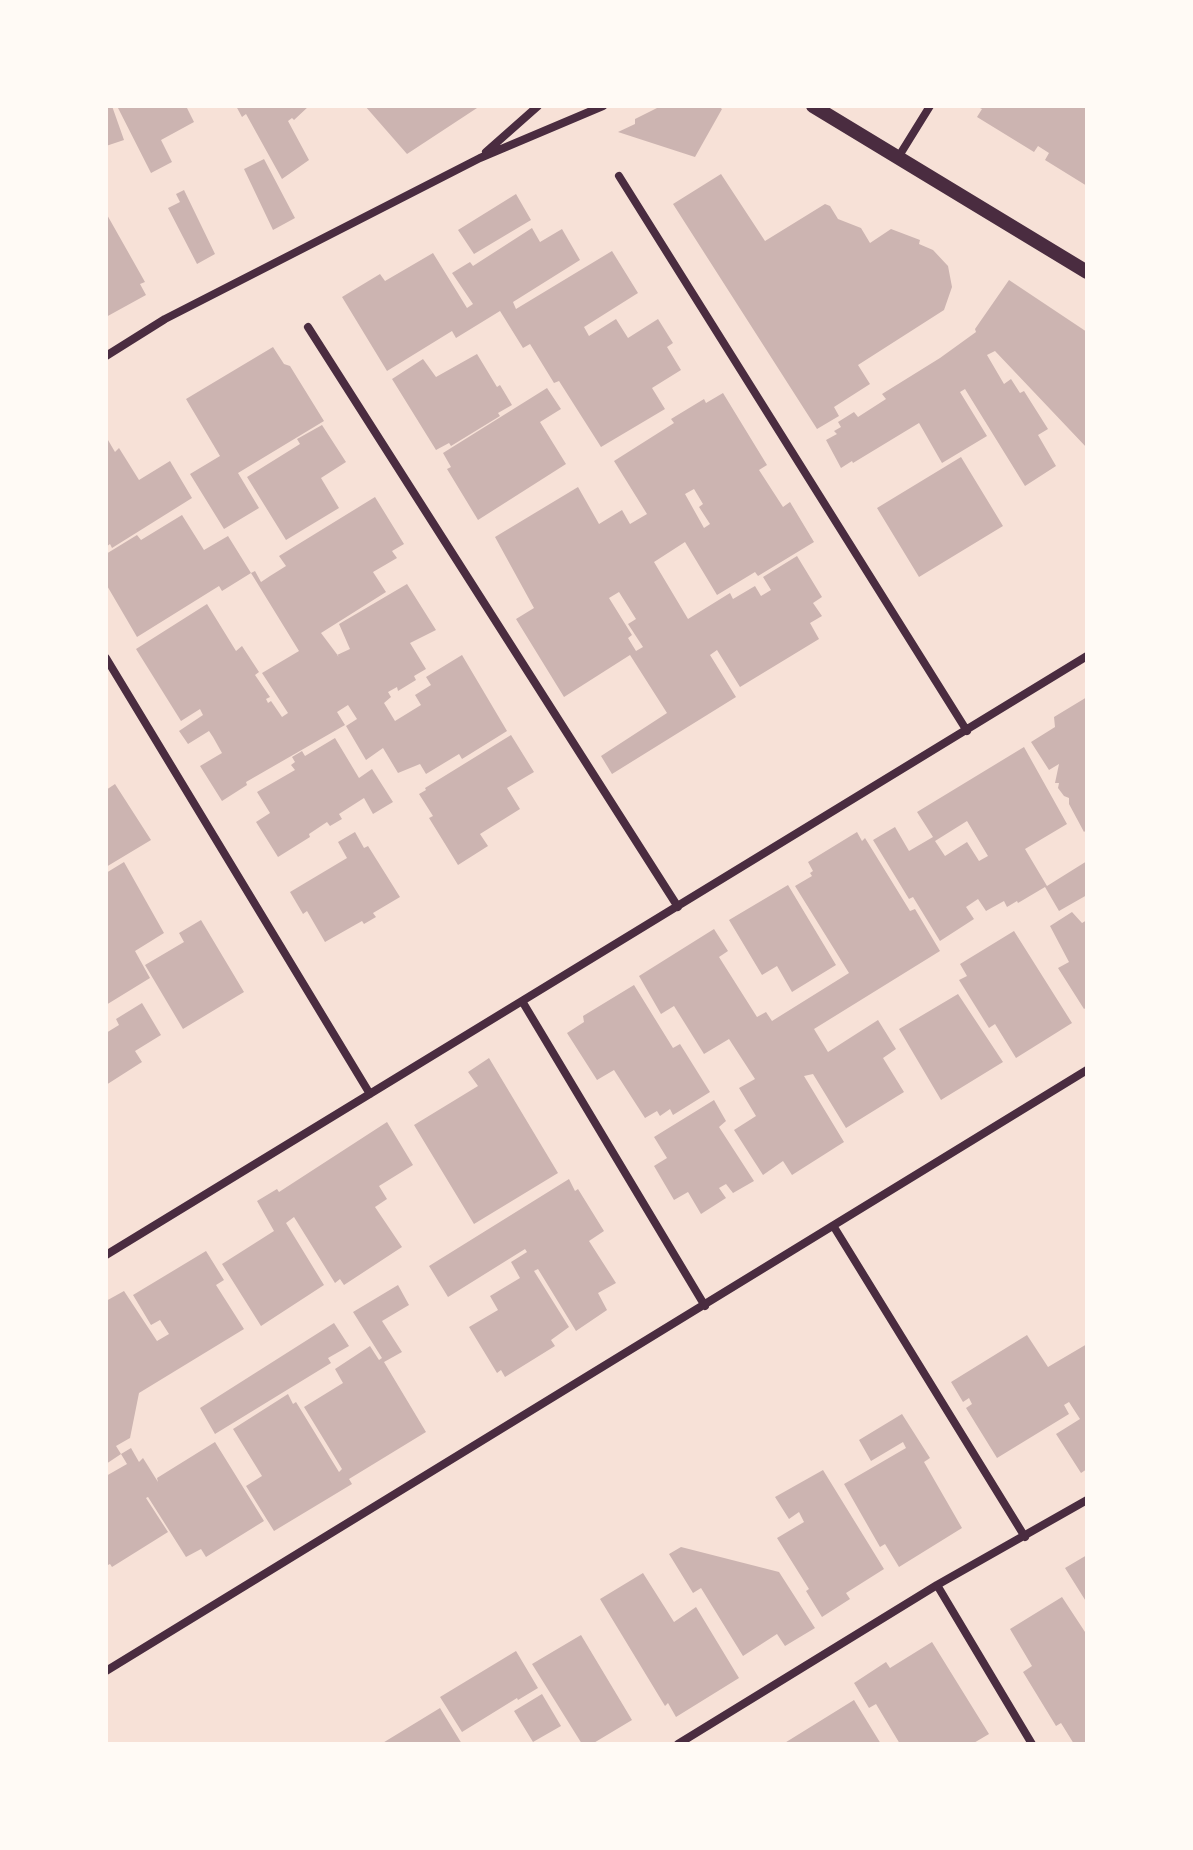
<!DOCTYPE html>
<style>
body{margin:0}
#map{position:relative;width:1193px;height:1850px;overflow:hidden;background:#f7e1d7;font-family:Barlow,sans-serif}
canvas{display:block}
.frame{position:absolute;inset:0;border:108px solid #fffaf5;pointer-events:none}
</style>
<div id="map">
<canvas width="1193" height="1850"></canvas>
<div class="frame"></div>
</div>
<script>
const g = document.querySelector('canvas').getContext('2d');
g.lineJoin = 'round';
function fill(path, color) { g.fillStyle = color; g.fill(path, 'evenodd'); }
function stroke(path, color, width, dash) { g.strokeStyle = color; g.lineWidth = width; g.lineCap = dash ? 'butt' : 'round'; g.setLineDash(dash || []); g.stroke(path); }
const building = new Path2D(`
 M106,106H112L124,140L106,146Z
 M117,106H186L194,122L161,140L172,162L151,173Z
 M236,106H309L294,120L292,118L288,121L309,160L282,179L246,114L242,117Z
 M365,106H476L477,108L407,154Z
 M661,106H718L722,109L695,157L618,132L635,124V119Z
 M976,106H1087V186L1045,160L1049,153L1038,146L1034,152L977,117L982,109Z
 M264,159L295,218L273,230L244,169Z
 M721,174L765,241L825,204L830,206L838,219L861,228L870,243L891,229L920,240L919,244L933,250L948,266L952,287L944,310L858,365L870,384L834,407L839,416L817,429L673,204Z
 M184,190L215,254L197,264L168,208L180,202L176,194Z
 M516,194L531,220L474,254L458,230Z
 M106,213L145,282L140,284L146,295L106,317Z
 M532,228L540,242L562,229L580,260L513,302L516,309L612,251L638,293L584,327L589,336L616,319L628,338L658,319L673,343L667,347L681,370L652,388L665,409L601,447L559,381L554,383L530,344L523,348L500,311L456,338L452,331L387,371L342,297L380,274L385,281L433,253L467,308L473,304L452,273L470,262L473,266Z
 M1009,280L1087,332V448L995,351L987,355L1004,384L1011,379L1020,393L1024,391L1048,429L1038,435L1056,466L1025,486L965,389L960,392L987,436L942,463L919,423L853,463L852,461L841,468L826,440L837,434L834,431L841,427L838,422L854,412L858,417L886,399L882,394L940,358L976,332L975,329Z
 M273,347L284,364L290,366L324,421L238,473L259,508L224,529L190,474L220,456L186,399Z
 M477,354L497,387L500,385L512,405L498,413L500,416L451,446L449,443L436,450L392,379L423,359L436,377Z
 M547,388L561,409L540,422L566,464L478,520L447,469L451,467L443,453Z
 M723,393L767,465L759,470L783,507L790,502L814,542L758,576L755,572L717,595L685,542L654,562L688,619L730,593L733,599L755,586L761,596L771,590L763,577L797,556L822,597L813,603L822,616L810,623L819,639L740,687L717,650L710,655L736,697L612,774L601,756L667,713L630,655L564,697L516,619L534,608L495,537L578,487L599,524L622,510L630,524L647,514L614,461L674,423L671,419L704,399L706,403ZM694,489L703,504L699,507L710,524L704,528L685,494ZM619,592L636,619L628,624L643,647L636,651L628,638L632,635L609,598Z
 M322,425L346,462L321,478L339,508L286,540L247,477L300,444L297,439Z
 M108,440L115,452L119,448L139,480L170,461L192,498L112,548L110,544L106,547V442Z
 M961,457L1003,526L919,577L877,508Z
 M375,497L404,544L392,551L397,558L373,572L386,592L321,633L339,657L337,655L350,649L339,624L407,584L436,630L410,643L426,669L414,676L416,680L398,691L397,687L388,692L391,697L384,703L395,721L421,705L415,695L431,685L426,677L462,655L507,731L462,759L459,754L426,774L420,764L398,773L383,748L366,760L346,726L357,719L348,705L337,712L345,725L246,782L247,785L222,801L200,766L222,753L213,737L209,731L188,744L179,731L203,715L200,709L181,721L136,649L207,604L236,651L242,646L259,672L255,675L270,697L266,699L268,703L271,701L282,717L288,713L262,673L299,651L251,573L255,571L261,582L270,576L286,566L279,556Z
 M182,515L204,550L228,536L251,573L222,591L219,586L137,637L106,584V554L137,535L141,540Z
 M1087,697V829L1084,832L1069,804V798L1064,796L1058,788L1059,783H1055L1059,764L1049,770L1031,742L1055,727L1054,717Z
 M511,735L534,772L507,788L520,809L480,834L488,846L458,865L429,818L433,816L419,794L426,790L425,788Z
 M335,738L359,778L372,769L393,802L373,814L364,798L339,814L342,819L330,826L327,822L309,834L310,837L278,857L256,822L270,813L257,792L295,770L291,765L295,762L292,757L302,751L305,756Z
 M1024,747L1067,824L1025,849L1047,886L1087,861V895L1059,911L1045,887L1018,903L1017,901L1007,907L1004,901L986,911L978,899L966,907L974,919L940,941L913,897L909,899L873,840L895,827L909,851L933,837L917,812ZM967,821L988,856L979,861L967,842L945,856L935,841Z
 M115,784L151,840L106,867V790Z
 M355,832L364,848L368,846L400,897L373,913L376,917L364,924L362,921L325,942L307,911L303,914L290,892L347,858L338,842Z
 M857,832L862,841L865,838L910,911L915,909L940,951L814,1029L828,1052L878,1020L896,1049L883,1058L904,1092L846,1128L813,1074L804,1076L844,1142L792,1175L783,1161L763,1175L734,1130L756,1116L739,1088L755,1079L729,1039L704,1054L674,1006L661,1014L639,976L714,929L728,951L719,957L757,1017L766,1012L772,1021L849,973L795,886L812,876L810,873L813,871L808,862Z
 M124,862L164,933L135,951L150,978L106,1005V873Z
 M788,885L836,965L792,992L777,966L762,975L729,920Z
 M1072,912L1082,923L1087,920V1007L1084,1009L1058,968L1069,962L1050,926Z
 M201,920L244,992L183,1029L145,965L184,942L179,933Z
 M1014,931L1072,1023L1016,1058L995,1024L989,1028L959,980L967,976L960,964Z
 M634,985L673,1048L680,1044L710,1092L673,1115L670,1109L660,1116L657,1111L645,1118L614,1070L597,1080L567,1033L584,1022L583,1016Z
 M958,994L1003,1062L941,1100L899,1029Z
 M142,1003L161,1035L135,1051L142,1062L106,1085V1033L119,1025L116,1019Z
 M489,1058L558,1173L474,1224L414,1125L478,1086L468,1072Z
 M714,1100L726,1121L719,1127L754,1181L733,1193L726,1184L719,1188L726,1198L701,1214L688,1192L674,1200L654,1166L667,1158L654,1137Z
 M387,1122L413,1165L379,1186L387,1199L375,1207L402,1247L344,1285L340,1279L335,1283L294,1217L286,1223L324,1285L261,1326L222,1264L274,1231L257,1201L277,1189L279,1192Z
 M569,1179L575,1191L578,1189L604,1231L589,1241L616,1283L598,1293L607,1310L576,1331L538,1269L534,1271L569,1327L551,1340L555,1346L505,1377L501,1370L497,1373L469,1327L498,1310L490,1296L520,1278L511,1262L527,1252L525,1249L448,1297L429,1266Z
 M206,1251L224,1280L216,1285L244,1329L139,1393L130,1438L116,1446L121,1454L106,1464V1301L124,1291L157,1341L169,1334L160,1320L151,1325L133,1295Z
 M398,1285L409,1305L382,1321L402,1352L384,1362L426,1432L349,1479L352,1484L274,1531L246,1486L262,1476L233,1429L288,1394L293,1404L296,1402L339,1472L342,1469L304,1407L343,1383L335,1369L370,1346L379,1360L382,1358L353,1312Z
 M334,1323L349,1346L328,1358L331,1363L215,1434L200,1408Z
 M1027,1335L1048,1367L1087,1344V1469L1081,1473L1056,1434L1080,1419L1069,1402L1064,1405L1069,1414L997,1458L966,1408L972,1404L969,1398L963,1402L951,1382Z
 M902,1414L930,1458L924,1462L962,1528L899,1567L885,1544L880,1547L844,1484L906,1448L903,1442L871,1461L859,1440Z
 M215,1442L264,1521L206,1557L201,1549L186,1557L148,1497L146,1498L168,1532L112,1567L110,1564L106,1566V1476L127,1464L121,1454L131,1448L139,1462L143,1458L158,1482L157,1478Z
 M823,1470L884,1569L846,1593L850,1599L822,1617L806,1591L809,1589L777,1538L804,1522L799,1512L789,1519L775,1497Z
 M681,1547L779,1572L815,1628L785,1646L777,1634L743,1656L701,1588L693,1593L669,1554Z
 M1087,1555V1603L1065,1568Z
 M643,1573L674,1622L696,1607L739,1678L676,1717L668,1703L665,1706L600,1599Z
 M1062,1597L1087,1635V1744H1074L1061,1723L1056,1726L1023,1672L1032,1666L1010,1629Z
 M581,1635L632,1720L592,1744H582L532,1664Z
 M932,1642L989,1734L972,1744H900L876,1704L869,1708L854,1683L886,1662L890,1668Z
 M516,1651L538,1688L518,1700L517,1698L462,1732L440,1697Z
 M542,1694L561,1726L533,1742L514,1711Z
 M854,1700L881,1744H783Z
 M440,1708L462,1744H381Z`);
const minor = new Path2D(`
 M486,152L538,106
 M899,156L930,106
 M619,176L967,731
 M308,327L678,907
 M106,356L165,319L480,158L603,106
 M106,658L370,1094
 M522,1001L705,1306
 M834,1227L1025,1537
 M106,1255L1087,656
 M937,1585L1032,1744
 M106,1671L1087,1070
 M678,1744L937,1585L1087,1500`);
const tertiary = new Path2D(`
 M813,106L1087,272`);
fill(building, '#ccb4b1');
stroke(minor, '#4a2c40', 8);
stroke(tertiary, '#4a2c40', 14);
</script>
